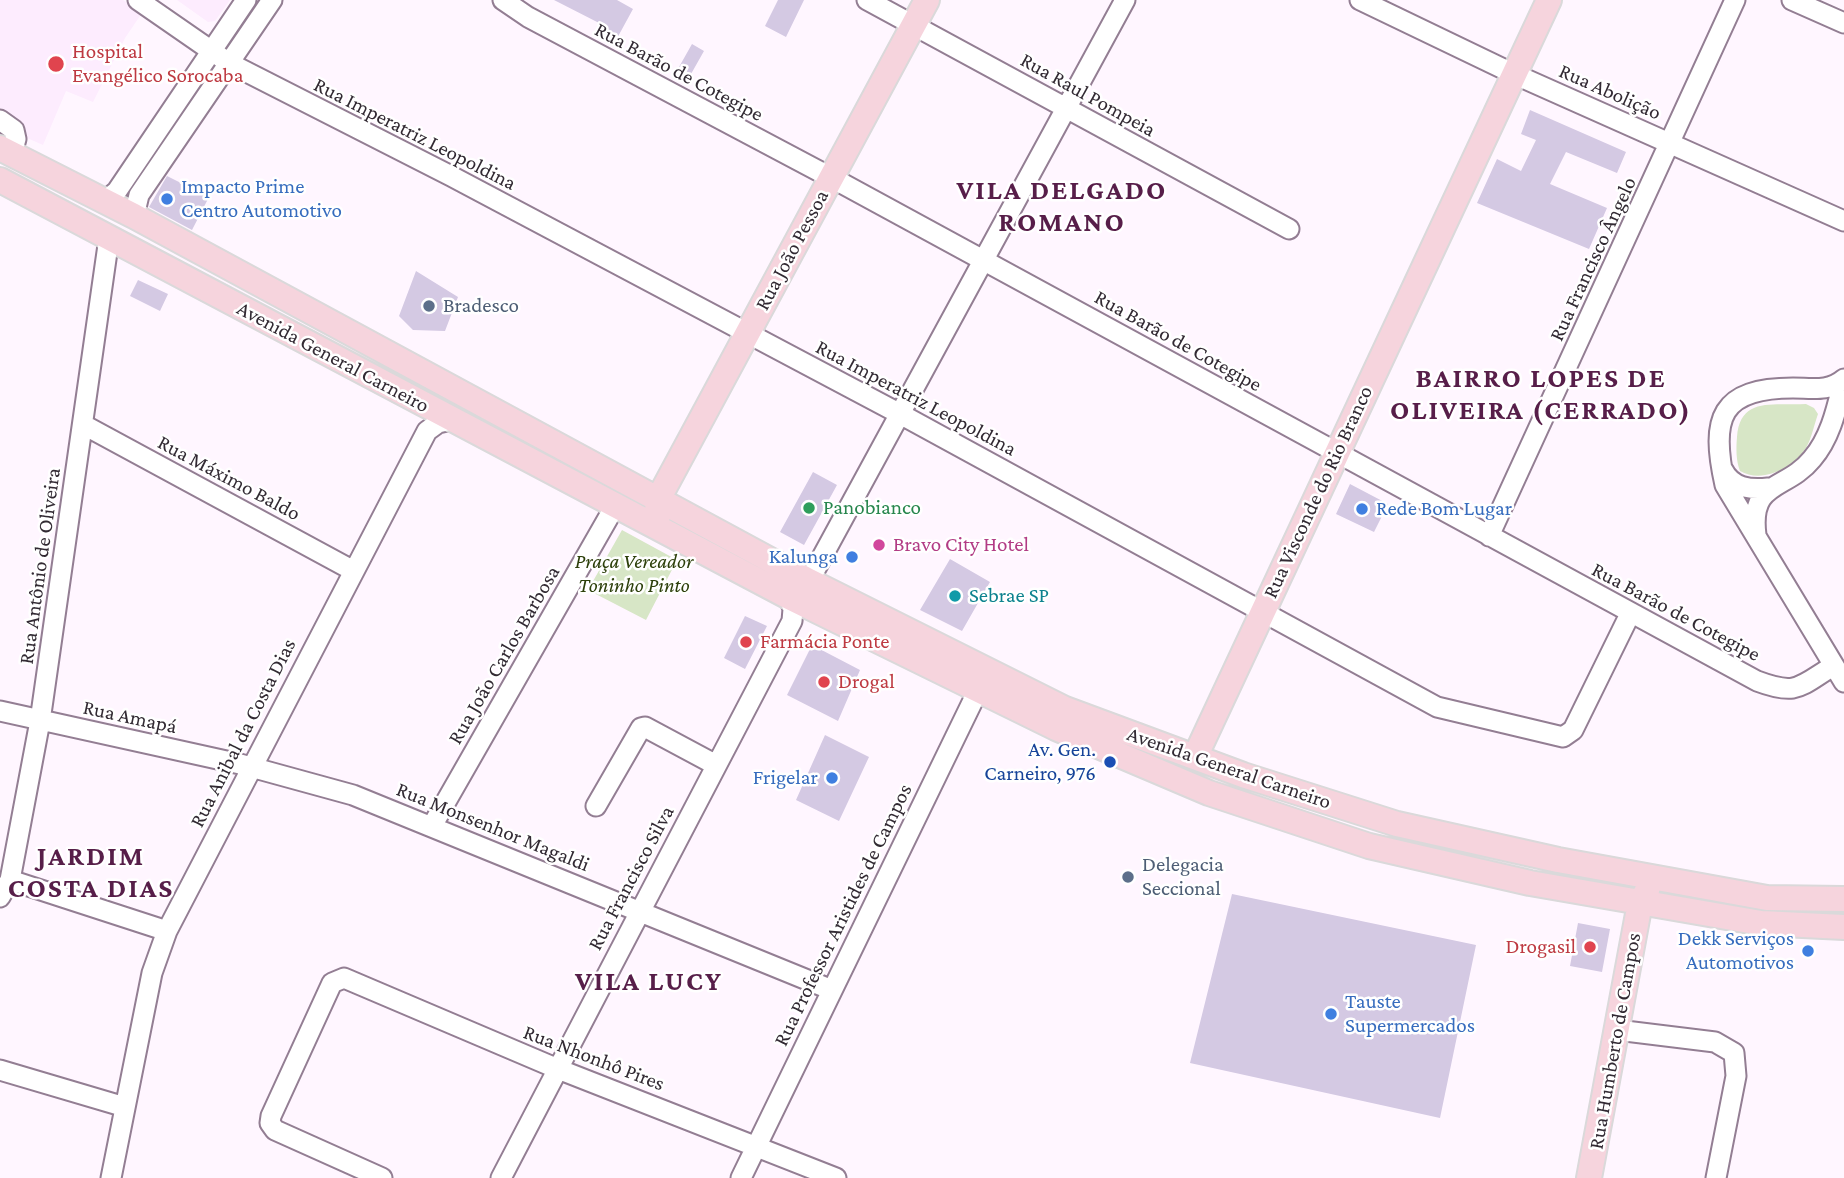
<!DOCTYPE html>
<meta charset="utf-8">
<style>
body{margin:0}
canvas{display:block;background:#fff6ff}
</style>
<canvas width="1844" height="1178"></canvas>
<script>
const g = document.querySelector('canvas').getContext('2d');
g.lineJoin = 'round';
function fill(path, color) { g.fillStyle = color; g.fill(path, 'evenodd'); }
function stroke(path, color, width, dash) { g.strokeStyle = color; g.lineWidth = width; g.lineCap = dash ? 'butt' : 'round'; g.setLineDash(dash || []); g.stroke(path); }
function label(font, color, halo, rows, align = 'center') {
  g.font = font + ' "Crimson Pro",serif'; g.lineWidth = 5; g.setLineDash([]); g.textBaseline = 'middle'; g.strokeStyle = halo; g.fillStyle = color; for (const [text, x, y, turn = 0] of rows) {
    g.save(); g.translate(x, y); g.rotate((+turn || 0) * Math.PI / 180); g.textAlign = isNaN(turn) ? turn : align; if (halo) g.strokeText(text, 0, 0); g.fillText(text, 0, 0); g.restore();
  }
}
const built = new Path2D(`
 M0,0H123L142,13L125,38L93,102L66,91L43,145L0,126Z
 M177,0H230L215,21L208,22Z`);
const green = new Path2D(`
 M1806,404L1814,408L1818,414C1814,425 1812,437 1807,446C1795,468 1762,484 1740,471C1736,461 1736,448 1737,437C1740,396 1774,406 1806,404Z
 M622,530L677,560L646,620L588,590Z`);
const building = new Path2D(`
 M554,0H617L633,9L615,42L597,31L601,24Z
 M778,0H804L786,37L765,26Z
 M692,44L704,51L691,74L679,67Z
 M1530,110L1626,152L1617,173L1566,152L1550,184L1607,208L1589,249L1477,203L1497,159L1521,171L1536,140L1521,134Z
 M167,176L209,197L192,230L149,207Z
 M416,271L458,297L445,331L413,330L399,316Z
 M138,280L168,294L160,311L130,296Z
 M813,472L837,485L804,545L780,532Z
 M1350,484L1388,504L1374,532L1336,514Z
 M950,559L990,582L962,631L920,610Z
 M745,616L767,626L745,669L724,658Z
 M812,645L860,670L838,721L787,695Z
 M825,735L869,757L839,821L796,800Z
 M1232,894L1476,945L1440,1118L1190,1063Z
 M1578,923L1610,929L1602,972L1570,966Z`);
const minor = new Path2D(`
 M138,0L229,63L451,176L902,415L1437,707L1563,737L1573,730L1630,614
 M503,0L528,17L845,185L1757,681C1797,696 1799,687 1833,666
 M867,0L1289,229
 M1360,0L1514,74L1844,221
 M1792,0L1844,23
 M0,120L14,130L16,139L12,153
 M105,201L117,191L246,0
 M134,216L139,195L272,0
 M1844,379C1829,392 1812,388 1793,388C1720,388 1710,418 1725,485L1844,682
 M84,425L352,570
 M1723,470C1732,488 1750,490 1768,488
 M1756,535C1749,480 1786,491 1812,459C1831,437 1837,407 1844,379
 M1489,536L1735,0
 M809,581L1125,0
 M0,711L240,764L353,795L832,990
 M596,806L641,728L645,727L716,765
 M432,826L615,506
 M10,880L167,931
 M0,897L10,880L40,721L109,238
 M1617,1030L1715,1042L1734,1053L1736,1076L1716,1178
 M0,1070L125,1107
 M111,1178L152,973L167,931L427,431L438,423L451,420
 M382,1178L275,1130L270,1123L271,1116L332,983L344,978L558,1069L836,1178
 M501,1178L792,621L793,609L789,597
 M741,1178L984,678`);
const major = new Path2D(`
 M0,148L134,216L809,581L1065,709L1243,775L1397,824L1558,860L1767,898L1844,899
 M0,180L789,597L1056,728L1209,793L1369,846L1530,883L1761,923L1844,927
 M658,516L657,501L662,492L927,0
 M1195,757L1549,0
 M1589,1178L1640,903L1647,891`);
const markers = [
 [56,64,9,"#e0444e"],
 [167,199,7,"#3f7fe0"],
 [429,306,7,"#5c6f8a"],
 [809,508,7,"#2e9e5b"],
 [1362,509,7,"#3f7fe0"],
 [879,545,7,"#d1479c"],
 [852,557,7,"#3f7fe0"],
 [955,596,7,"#0f9aa8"],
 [746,642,7,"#e0444e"],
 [824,682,7,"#e0444e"],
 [1110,762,7,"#1a4fb4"],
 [832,778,7,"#3f7fe0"],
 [1128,877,7,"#5c6f8a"],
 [1590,947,7,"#e0444e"],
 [1808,951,7,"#3f7fe0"],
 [1331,1014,7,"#3f7fe0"]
];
const healthNames = [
 ["Hospital",72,52],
 ["Evangélico Sorocaba",72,76],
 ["Farmácia Ponte",760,642],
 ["Drogal",838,682],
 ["Drogasil",1576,947,"right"]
];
const streetNames = [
 ["Rua Barão de Cotegipe",679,72,28],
 ["Rua Abolição",1610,92,24],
 ["Rua Raul Pompeia",1088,95,29],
 ["Rua Imperatriz Leopoldina",415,134,27],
 ["Rua João Pessoa",792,250,-62],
 ["Rua Francisco Ângelo",1593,259,-65],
 ["Rua Barão de Cotegipe",1178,341,29],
 ["Avenida General Carneiro",333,357,28],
 ["Rua Imperatriz Leopoldina",916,398,28],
 ["Rua Máximo Baldo",229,478,28],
 ["Rua Visconde do Rio Branco",1318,492,-65],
 ["Rua Antônio de Oliveira",40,566,-82],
 ["Rua Barão de Cotegipe",1676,612,28],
 ["Rua João Carlos Barbosa",504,655,-60],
 ["Rua Amapá",130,717,12],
 ["Rua Anibal da Costa Dias",243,733,-63],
 ["Avenida General Carneiro",1229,768,19],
 ["Rua Monsenhor Magaldi",493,827,22],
 ["Rua Francisco Silva",631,878,-62],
 ["Rua Professor Aristides de Campos",843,915,-64],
 ["Rua Humberto de Campos",1615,1041,-80],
 ["Rua Nhonhô Pires",594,1058,21]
];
const shopNames = [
 ["Impacto Prime",181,187],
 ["Centro Automotivo",181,211],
 ["Rede Bom Lugar",1376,509],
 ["Kalunga",838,557,"right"],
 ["Frigelar",818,778,"right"],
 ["Dekk Serviços",1794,939,"right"],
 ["Automotivos",1794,963,"right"],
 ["Tauste",1345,1002],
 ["Supermercados",1345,1026]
];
const serviceNames = [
 ["Bradesco",443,306],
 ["Delegacia",1142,865],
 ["Seccional",1142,889]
];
const leisureNames = [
 ["Panobianco",823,508]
];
const hotelNames = [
 ["Bravo City Hotel",893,545]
];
const parkNames = [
 ["Praça Vereador",634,562],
 ["Toninho Pinto",634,586]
];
const cultureNames = [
 ["Sebrae SP",969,596]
];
const transitNames = [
 ["Av. Gen.",1096,750],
 ["Carneiro, 976",1096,774]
];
const districtNames = [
 ["VILA DELGADO",1062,190],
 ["ROMANO",1062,222],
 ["BAIRRO LOPES DE",1541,378],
 ["OLIVEIRA (CERRADO)",1541,410],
 ["JARDIM",91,856],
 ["COSTA DIAS",91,888],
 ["VILA LUCY",649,981]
];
fill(built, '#fdecfe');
fill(green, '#d7e6c6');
fill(building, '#d4c9e3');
stroke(minor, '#937e93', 23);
stroke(major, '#dad9da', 28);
stroke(minor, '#fff', 19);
stroke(major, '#f6d4dd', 24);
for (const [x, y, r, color] of markers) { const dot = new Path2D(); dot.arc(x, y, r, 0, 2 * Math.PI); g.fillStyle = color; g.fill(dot); stroke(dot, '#fff', 2.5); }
label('21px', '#be3a42', '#fff', healthNames, 'left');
label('21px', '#322a33', '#fff', streetNames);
label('21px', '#366cbe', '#fff', shopNames, 'left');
label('21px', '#4e5e75', '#fff', serviceNames, 'left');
label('21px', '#27864d', '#fff', leisureNames, 'left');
label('21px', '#b23c85', '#fff', hotelNames, 'left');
label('italic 21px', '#2c3f0a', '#fff', parkNames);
label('21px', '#0d838f', '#fff', cultureNames, 'left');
label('21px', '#164399', '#fff', transitNames, 'right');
g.letterSpacing = '2px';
label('bold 28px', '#571e49', '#fff', districtNames);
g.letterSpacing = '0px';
</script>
